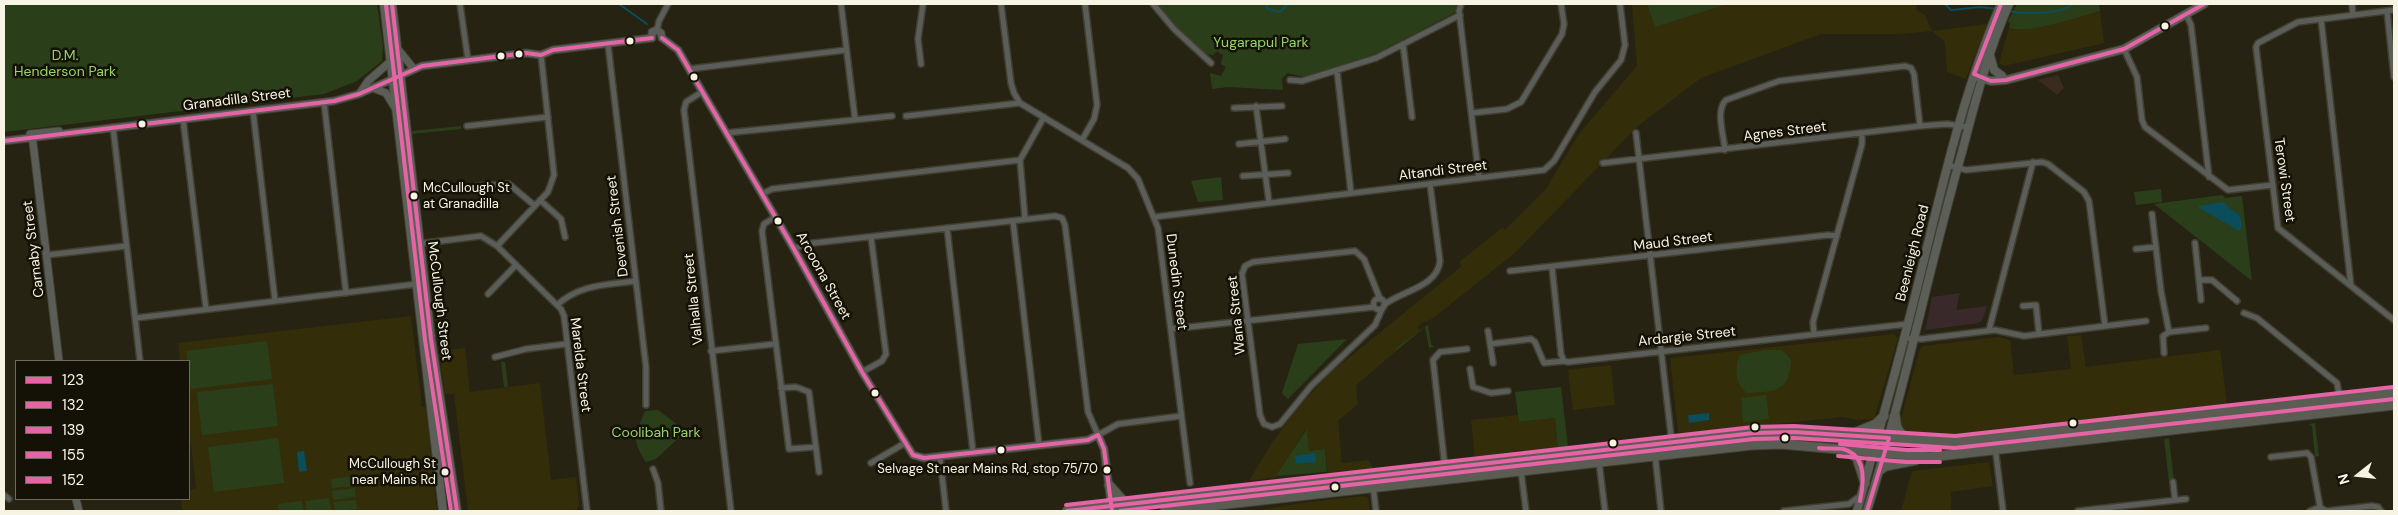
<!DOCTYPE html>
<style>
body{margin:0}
#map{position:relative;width:2398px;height:515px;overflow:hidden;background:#262313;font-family:"DM Sans",sans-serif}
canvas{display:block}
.frame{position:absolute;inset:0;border:5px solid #f7f4e3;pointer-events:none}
.legend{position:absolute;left:15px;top:360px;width:175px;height:140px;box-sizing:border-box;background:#141106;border:1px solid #6f6c5e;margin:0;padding:6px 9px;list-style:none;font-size:15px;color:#f7f4e3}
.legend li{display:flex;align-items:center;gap:10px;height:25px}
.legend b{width:25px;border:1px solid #6f6c5e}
.north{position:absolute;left:2333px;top:450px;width:50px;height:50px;-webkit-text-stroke:4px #141106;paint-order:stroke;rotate:254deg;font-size:14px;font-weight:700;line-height:20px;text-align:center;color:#f7f4e3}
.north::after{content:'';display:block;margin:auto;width:18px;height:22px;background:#f7f4e3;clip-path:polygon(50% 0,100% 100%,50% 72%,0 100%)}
</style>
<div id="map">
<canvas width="2398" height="515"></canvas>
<div class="frame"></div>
<ul class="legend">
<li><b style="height:6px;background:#e564a5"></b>123</li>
<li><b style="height:6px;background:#e564a5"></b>132</li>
<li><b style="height:6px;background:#e564a5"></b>139</li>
<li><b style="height:6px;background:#e564a5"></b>155</li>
<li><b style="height:6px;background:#e564a5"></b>152</li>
</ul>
<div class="north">N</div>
</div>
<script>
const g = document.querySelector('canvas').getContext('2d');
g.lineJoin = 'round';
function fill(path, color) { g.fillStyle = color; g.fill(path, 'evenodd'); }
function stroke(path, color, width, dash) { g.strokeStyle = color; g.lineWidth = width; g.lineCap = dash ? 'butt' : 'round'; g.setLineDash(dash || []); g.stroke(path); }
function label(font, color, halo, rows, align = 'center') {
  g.font = font + ' "DM Sans",sans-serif'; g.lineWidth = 5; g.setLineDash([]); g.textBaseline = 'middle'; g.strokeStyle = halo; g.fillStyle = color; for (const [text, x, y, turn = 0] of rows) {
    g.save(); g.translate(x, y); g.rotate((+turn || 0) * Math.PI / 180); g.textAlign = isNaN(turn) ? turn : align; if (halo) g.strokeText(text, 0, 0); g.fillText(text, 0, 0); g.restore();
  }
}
const built = new Path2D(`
 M1632,4H1917L1916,10L1925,15L1932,31L1987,24L1966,79L1947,72L1945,42L1932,31L1900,34H1821L1701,78L1638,126L1516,252L1432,319L1421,323L1417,327L1419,330L1425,327L1356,385L1358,404L1338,421L1342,463L1368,460L1375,470L1328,475L1325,449L1309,451L1306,429L1277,477L1249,481L1273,441L1300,406L1330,373L1462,266L1459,262L1502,228L1505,230L1546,189L1578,135L1637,66Z
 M2100,11L2104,43L2004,66L1999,63L2009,28L2015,30L2048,25Z
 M411,316L422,407H426L437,511H182L181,499H189V490L196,488L189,430V361H180L178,343Z
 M1894,334L1898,338L1874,419L1856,420L1843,417L1683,434L1678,432L1670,358Z
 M2081,335L2086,367L2220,350L2227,404L2041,426L2002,428L1957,436L1912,435L1902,427L1901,419L1920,349L1923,346L1999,337L2010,340L2014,375L2071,369L2067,336Z
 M465,348L470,392L540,383L551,480L576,477L579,505L577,509L573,511H468L454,394H445L439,351Z
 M1611,365L1615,405L1573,410L1568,370Z
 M1518,415L1519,422L1555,418L1558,449L1532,452L1520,450L1475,459L1471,420Z
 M1989,462L1993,486L1951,492V511H1901L1912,471Z
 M1363,496L1368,498L1370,511H1255L1300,503Z`);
const industrial = new Path2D(`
 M2058,75L2064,88L2057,95L2038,80Z`);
const medical = new Path2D(`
 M1960,293L1956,310L1987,306L1983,319L1979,323L1925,330L1932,297Z`);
const green = new Path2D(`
 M4,4H377L383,47L382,61L357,81L324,94L4,132Z
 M1156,4H1457L1454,13L1375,54L1305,77L1287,73L1282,79L1283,90L1228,87L1212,89L1210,73L1221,76L1226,67L1221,64L1223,55L1217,51L1213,55C1201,57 1164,14 1156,4Z
 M1647,4H1727L1655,27Z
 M2017,4H2099L2100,11C2079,17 2029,34 2009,28L2010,24L2008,21Z
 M461,126V129L412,134V131Z
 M1221,177L1223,200L1198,202L1191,181Z
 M2161,189L2162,202L2136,205L2134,192Z
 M2222,195L2225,198L2242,196L2252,281L2154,204Z
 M1428,325L1431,344L1434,347L1429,348L1425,327L1397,350L1396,348Z
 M1347,339L1288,399L1282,393L1298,344Z
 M267,341L272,379L191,389L186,351Z
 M1765,350H1782L1791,360C1789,393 1776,391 1747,393C1735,384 1734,369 1740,355Z
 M501,362H505L508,387H504Z
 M273,384L278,426L202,435L197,392Z
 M1561,387L1568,446L1558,449L1555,418L1519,422L1515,392Z
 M1766,395L1769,419L1743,422L1741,398Z
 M658,410L686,431L656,459L646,462C631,439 635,435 645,411Z
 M2315,423L2319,456L2315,457L2312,426L2309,424Z
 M1307,429L1309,451L1325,449L1327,472L1276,476Z
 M278,438L284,483L214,492L208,447Z
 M2169,438L2174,481L2169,482L2164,439Z
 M354,476L355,486L332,488L331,479Z
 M355,488L356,497L333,500L332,491Z
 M329,498L331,510L307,511L305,501Z
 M356,500L357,509L335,511L334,502Z
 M302,501L303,511H279L278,504Z`);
const water = new Path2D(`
 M2223,202L2226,204L2229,209L2239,214L2242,225L2240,231L2199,208V206Z
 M1709,413V420L1689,423L1688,415Z
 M304,451L307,471L299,472L297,452Z
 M1315,453L1316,462L1296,464L1295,456Z`);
const stream = new Path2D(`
 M619,4L647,24
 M1266,4L1268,9L1280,12L1288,4
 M1945,4L1951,10L1981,7L1997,9
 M2009,11C2027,15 2059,14 2074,4`);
const minor = new Path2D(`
 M460,4L468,60
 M841,4L855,119
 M1001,4L1011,83L1014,93L1020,103L1128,168L1138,179L1158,228L1190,483
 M1153,4L1174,29L1211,63
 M1461,4L1459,11L1479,178
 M2352,4L2353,15
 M2394,10L2298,22L2258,43L2256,47L2278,228L2394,320
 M2387,11L2394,77
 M2186,14L2191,25L2209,177
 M2321,19L2351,286
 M657,30L659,21L668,4
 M608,44L646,367V405
 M1403,44L1412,117
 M2124,49L2137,77L2142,120L2145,127L2228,190L2273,185
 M921,64L918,39L923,4
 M689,69L846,50
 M1337,71L1351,193
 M1290,80L1302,81L1376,58L1460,15
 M702,92L686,102L684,110L731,511
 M324,102L346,293
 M1256,106L1269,202
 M1234,108L1282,106
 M253,111L275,301
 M1472,113L1507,109L1521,102L1562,34L1564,24L1561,4
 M906,116L1020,103
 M183,119L206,309
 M467,126L548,117
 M113,127L140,361
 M726,133L892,116
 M1636,133L1673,453
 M1082,140L1094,119L1097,105L1085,4
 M1239,144L1285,139
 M1725,150C1724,136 1715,110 1726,100L1779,81L1905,66L1911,68L1914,74L1920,126
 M1603,163L1920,126L1947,124L1969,127
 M1948,165L1966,170L2042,162L2048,164L2084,192L2089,201L2105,326
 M1243,176L1288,173
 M476,186L509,184L535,206
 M762,194L772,189L1020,160
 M540,200L561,219L565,237
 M2152,214L2161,291L2169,332
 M775,217L764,224L762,231L789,449L816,447
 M1154,217L1544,170L1554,161L1595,92L1621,60L1625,45L1620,4
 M1025,219L1020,160L1044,117
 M1013,221L1039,445
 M947,228L973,452
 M2195,243L2201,300
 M417,244L481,236L497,246L561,309L564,316L587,511
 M497,246L548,192L554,175L541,55
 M794,249L805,244L1055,216L1062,218L1065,225L1088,412L1098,435L1118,424L1181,416
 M2136,249L2156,247
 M47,255L126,246
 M1552,267L1561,354L1564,361L1568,362L1908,324
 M1510,271L1828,235L1837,236
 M2199,280H2212L2237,301
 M488,294L516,265
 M1373.5 304a5.5 5.5 0 1 1 11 0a5.5 5.5 0 1 1-11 0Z
 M1380,299L1364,259L1355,251L1253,262L1245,266L1242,274L1260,415L1264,424L1272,427L1280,424L1311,386L1375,325L1383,307
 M557,305C580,284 607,285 636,281
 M1384,305C1400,291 1437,288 1440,261L1430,184
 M2023,306L2036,305L2039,334
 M2244,313L2257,318L2337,383L2342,411
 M136,318L417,284
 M1171,329L1374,307
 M1989,330L2033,162
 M1488,331L1493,363
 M1814,334L1813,322L1862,144V134
 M1904,338L1921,339L1995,330L2024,336L2146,321
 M1490,344L1531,339L1535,342L1544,363L1564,361
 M711,351L775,344
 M2164,353L2163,336L2169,332L2206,328
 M495,357L526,349L566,344
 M1470,369L1473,387L1491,393L1508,391
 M862,372L882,361L886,354L871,237
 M781,388L796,387L809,392L819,472
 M1994,438L2003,511
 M1654,445L1661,511
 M940,457L946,511
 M2271,457L2307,453L2311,457L2320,507L2326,511L2372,506L2378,507L2381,511
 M1599,462L1605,511
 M871,463L905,443
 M1445,468L1433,360L1440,352L1467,349
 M653,469L658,483L661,511
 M1521,471L1526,511
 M1372,477L1376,511
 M2173,482L2175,500
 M4,495L9,499
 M1784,511L1849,504L1860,496
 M2078,511L2186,499
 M2310,511L2320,507`);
const tertiary = new Path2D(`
 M652,38V32L657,30L661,33L662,38
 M662,38L678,50L794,249L862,372L913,455L924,458L1088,440L1098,435L1104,449L1112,511
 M397,48L414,69
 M373,88L386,93L395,108
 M360,93L368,81L391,61
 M30,134L59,131
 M32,134L59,361
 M4,141L334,101L359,94L422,66L526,53L541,55L553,50L652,38
 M76,499L79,511`);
const secondary = new Path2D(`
 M384,4L443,511
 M392,4L431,339L457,511
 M1990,55L1994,70L2002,76
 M1980,78L1991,81L2006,80L2124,49L2204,4
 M1857,511C1878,434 1900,358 1919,280C1942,187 1963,92 2001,4
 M1867,511C1904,393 1928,271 1962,152C1975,102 1988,51 2009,4`);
const primary = new Path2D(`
 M1895,415C1896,426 1897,433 1908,438
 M1849,435L1876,424L1884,416
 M1849,452L1857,458L1865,483
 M1880,470L1886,466L1916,460
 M1109,485L1127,505
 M1067,511L1754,433L1794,432L1955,442L2394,393
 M1165,511L1752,445L1781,444L1930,457L2394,405`);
const bus1 = new Path2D(`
 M662,38L678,50L794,249L862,372L913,455L924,458L1088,440L1098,435
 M4,141L334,101L359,94L422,66L526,53L541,55L553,50L652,38
 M1098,435L1104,449L1112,511
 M1819,448C1827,449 1836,448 1843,449C1867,455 1864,483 1860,501
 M1067,511L1754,433L1794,432L1889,438L1867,511`);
const bus2 = new Path2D(`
 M386,5L425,340L451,511
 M1838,456L1906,462H1940
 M1120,511L1754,439L1794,438L1955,448L2394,399`);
const bus3 = new Path2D(`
 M1840,444L1907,450H1940
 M1066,505L1753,427L1794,426L1955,436L2393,387`);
const bus4 = new Path2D(`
 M392,4L431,339L457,511`);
const bus5 = new Path2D(`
 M2001,4L1974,74L1991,81L2006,80L2124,49L2204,4`);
const markers = [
 [2165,26,4.5,"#f7f4e3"],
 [630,41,4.5,"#f7f4e3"],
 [519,54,4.5,"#f7f4e3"],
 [501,56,4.5,"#f7f4e3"],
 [694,77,4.5,"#f7f4e3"],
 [142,124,4.5,"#f7f4e3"],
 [414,196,4.5,"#f7f4e3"],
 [778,221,4.5,"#f7f4e3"],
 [875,393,4.5,"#f7f4e3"],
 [2073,423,4.5,"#f7f4e3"],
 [1755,427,4.5,"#f7f4e3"],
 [1785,438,4.5,"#f7f4e3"],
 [1613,443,4.5,"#f7f4e3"],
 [1001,450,4.5,"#f7f4e3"],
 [1107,470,4.5,"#f7f4e3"],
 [445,472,4.5,"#f7f4e3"],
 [1335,487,4.5,"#f7f4e3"]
];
const busNames = [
 ["McCullough St",423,189,"left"],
 ["at Granadilla",423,205,"left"],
 ["McCullough St",436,465],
 ["near Mains Rd",436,481],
 ["Selvage St near Mains Rd, stop 75/70",1098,470]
];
const parkNames = [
 ["Yugarapul Park",1261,43],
 ["D.M.",65,56],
 ["Henderson Park",65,72],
 ["Coolibah Park",656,433]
];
const streetNames = [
 ["Granadilla Street",237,100,-7],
 ["Agnes Street",1785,132,-7],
 ["Altandi Street",1443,171,-7],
 ["Terowi Street",2284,180,82],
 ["Devenish Street",618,226,-97],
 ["Maud Street",1673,242,-7],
 ["Carnaby Street",34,249,-97],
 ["Beenleigh Road",1913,253,-76],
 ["Arcoona Street",823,276,61],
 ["Dunedin Street",1176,282,83],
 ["Valhalla Street",694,299,-96],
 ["McCullough Street",439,301,83],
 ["Wana Street",1237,315,-96],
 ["Ardargie Street",1687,337,-6],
 ["Marelda Street",580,365,83]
];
fill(built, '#332d09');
fill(industrial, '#392b1f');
fill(medical, '#3a292b');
fill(green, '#2a3f19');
fill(water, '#0a4d5c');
stroke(stream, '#0a4d5c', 2);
stroke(minor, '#423f32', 8);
stroke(tertiary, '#423f32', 9);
stroke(secondary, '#423f32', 10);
stroke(primary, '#423f32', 11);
stroke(minor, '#5b5e58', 5);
stroke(tertiary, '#5b5e58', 7);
stroke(secondary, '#5c5f57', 8);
stroke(primary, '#5b5d54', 9);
stroke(bus1, '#e564a5', 4);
stroke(bus2, '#e564a5', 4);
stroke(bus3, '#e564a5', 4);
stroke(bus4, '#e564a5', 4);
stroke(bus5, '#e564a5', 4);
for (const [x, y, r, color] of markers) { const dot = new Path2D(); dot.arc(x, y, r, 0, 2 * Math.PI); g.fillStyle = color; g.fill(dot); stroke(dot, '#141106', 2); }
label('13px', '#f7f4e3', '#141106', busNames, 'right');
label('14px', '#98d46d', '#141106', parkNames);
label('14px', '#f7f4e3', '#141106', streetNames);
</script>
